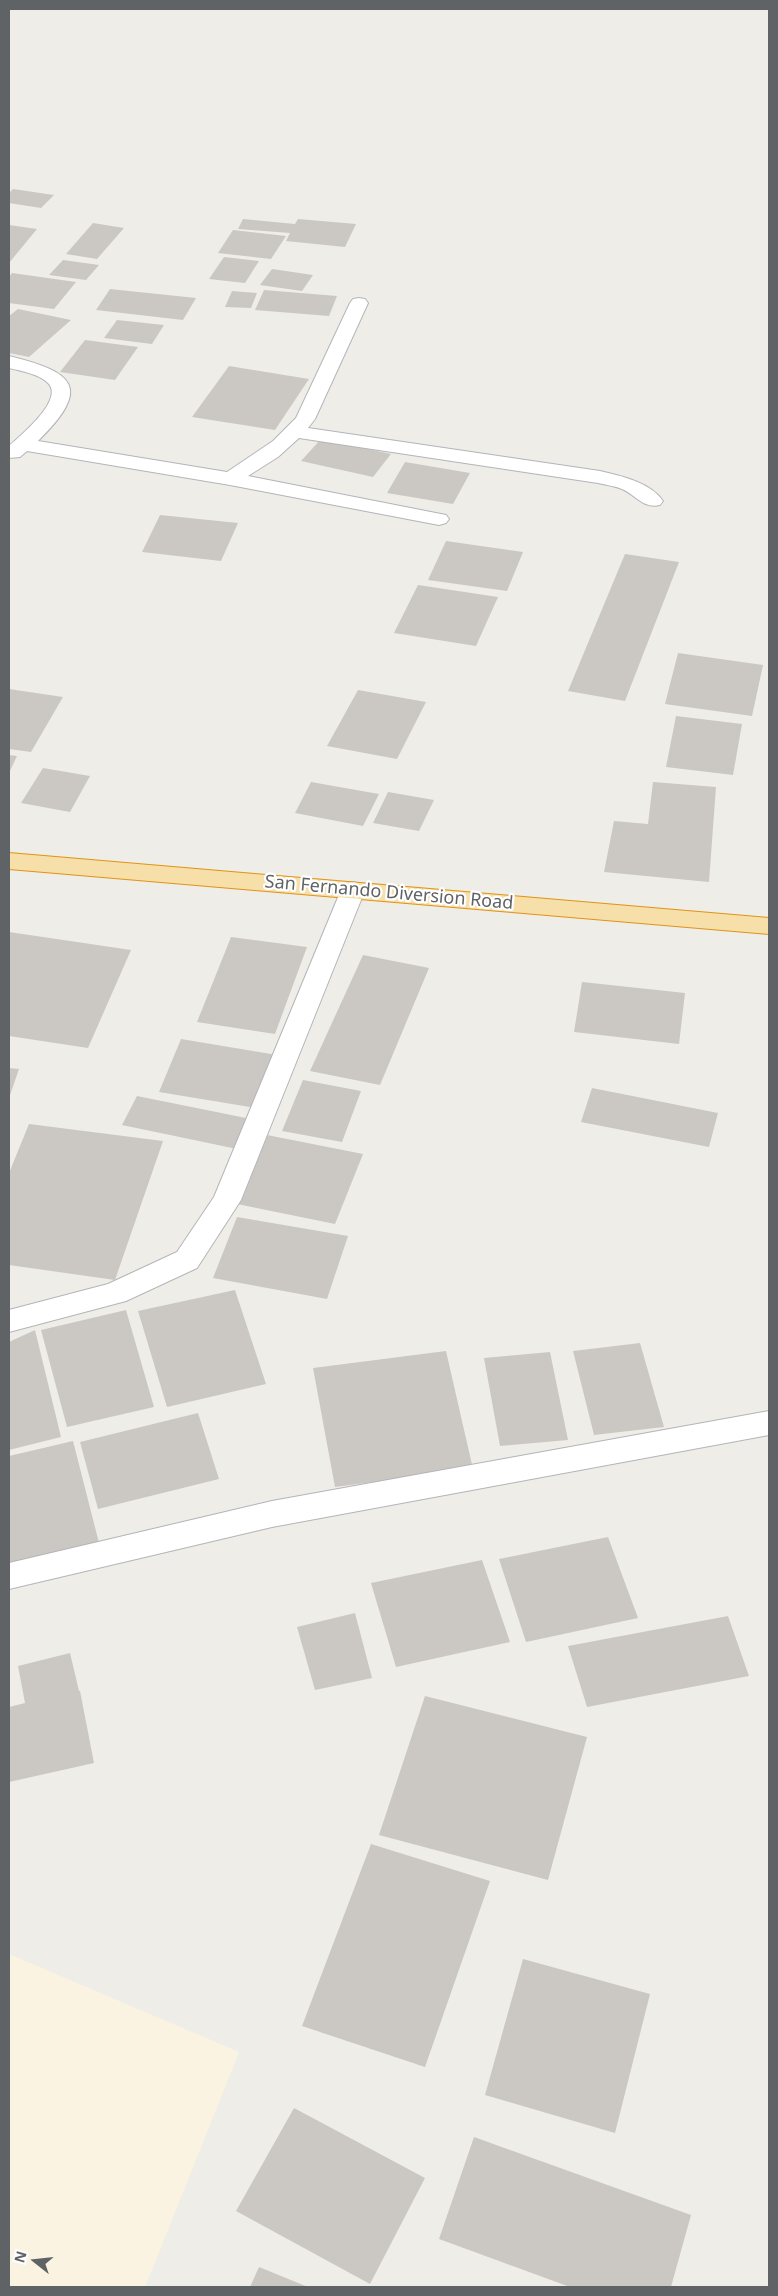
<!DOCTYPE html>
<style>
body{margin:0}
#map{position:relative;width:778px;height:2296px;overflow:hidden;background:#efede8;font-family:"Noto Sans",sans-serif}
canvas{display:block}
.frame{position:absolute;inset:0;border:10px solid #5f6366;pointer-events:none}
.north{position:absolute;left:10px;top:2236px;width:50px;height:50px;-webkit-text-stroke:4px #fff;paint-order:stroke;rotate:286deg;font-size:14px;font-weight:700;line-height:20px;text-align:center;color:#5f6366}
.north::after{content:'';display:block;margin:auto;width:18px;height:22px;background:#5f6366;clip-path:polygon(50% 0,100% 100%,50% 72%,0 100%)}
</style>
<div id="map">
<canvas width="778" height="2296"></canvas>
<div class="frame"></div>
<div class="north">N</div>
</div>
<script>
const g = document.querySelector('canvas').getContext('2d');
g.lineJoin = 'round';
function fill(path, color) { g.fillStyle = color; g.fill(path, 'evenodd'); }
function stroke(path, color, width, dash) { g.strokeStyle = color; g.lineWidth = width; g.lineCap = dash ? 'butt' : 'round'; g.setLineDash(dash || []); g.stroke(path); }
function label(font, color, halo, rows, align = 'center') {
  g.font = font + ' "Noto Sans",sans-serif'; g.lineWidth = 4.5; g.setLineDash([]); g.textBaseline = 'middle'; g.strokeStyle = halo; g.fillStyle = color; for (const [text, x, y, turn = 0] of rows) {
    g.save(); g.translate(x, y); g.rotate((+turn || 0) * Math.PI / 180); g.textAlign = isNaN(turn) ? turn : align; if (halo) g.strokeText(text, 0, 0); g.fillText(text, 0, 0); g.restore();
  }
}
const commercial = new Path2D(`
 M9,1954L239,2052L145,2287H9Z`);
const building = new Path2D(`
 M13,189L54,195L41,208L9,203V193Z
 M243,219L295,224L298,219L356,224L345,247L286,241L290,233L238,229Z
 M93,223L124,228L97,259L66,254Z
 M9,225L37,229L9,263Z
 M233,230L286,236L271,259L218,253Z
 M224,257L259,261L245,283L209,279Z
 M63,260L99,265L86,280L49,275Z
 M272,269L313,275L302,291L260,285Z
 M12,273L76,282L54,309L9,303V277Z
 M110,289L196,298L183,320L96,310Z
 M264,290L337,296L329,316L255,310Z
 M232,291L257,293L251,308L225,307Z
 M18,309L71,320L29,357L9,353V316Z
 M117,320L164,325L152,344L104,338Z
 M85,340L138,347L115,380L60,372Z
 M229,366L309,379L275,430L192,417Z
 M321,439L391,454L373,477L301,461Z
 M405,462L470,473L453,504L387,493Z
 M160,515L238,523L221,561L142,552Z
 M446,541L523,552L507,591L428,580Z
 M625,554L679,562L625,701L568,691Z
 M418,585L498,597L476,646L394,633Z
 M678,653L763,665L752,716L665,704Z
 M9,689L63,697L31,752L9,749Z
 M358,690L426,702L397,759L327,746Z
 M676,716L742,724L733,775L666,767Z
 M9,755L17,756L9,773Z
 M43,768L90,776L70,812L21,803Z
 M311,782L379,794L363,826L295,813Z
 M653,782L716,787L709,882L604,872L614,821L648,824Z
 M388,792L434,800L419,831L373,823Z
 M9,932L131,950L88,1048L9,1036Z
 M231,937L307,947L275,1034L197,1022Z
 M363,955L429,968L380,1085L310,1071Z
 M582,982L685,993L679,1044L574,1032Z
 M181,1039L277,1055L256,1108L159,1092Z
 M9,1068L19,1069L9,1098Z
 M303,1080L361,1091L342,1142L282,1131Z
 M592,1088L718,1113L709,1147L581,1122Z
 M137,1096L251,1119L237,1149L122,1125Z
 M29,1124L163,1141L115,1280L9,1265V1173Z
 M267,1135L363,1154L335,1224L237,1204Z
 M237,1217L348,1236L327,1299L213,1278Z
 M235,1290L266,1384L167,1407L138,1311Z
 M126,1310L154,1407L67,1427L41,1330Z
 M35,1330L61,1437L9,1450V1342Z
 M640,1343L664,1427L594,1435L573,1351Z
 M446,1351L473,1469L335,1487L313,1368Z
 M550,1352L568,1440L500,1446L484,1358Z
 M198,1413L219,1479L98,1509L80,1442Z
 M73,1441L99,1543L9,1565V1456Z
 M608,1537L638,1618L526,1642L499,1559Z
 M482,1560L510,1642L396,1667L371,1583Z
 M355,1613L372,1678L315,1690L297,1627Z
 M728,1616L749,1676L587,1707L568,1646Z
 M70,1653L79,1691H80L94,1763L9,1782V1707L25,1703L18,1666Z
 M425,1696L587,1737L548,1880L379,1835Z
 M371,1844L490,1881L425,2067L302,2026Z
 M523,1959L650,1994L615,2133L485,2095Z
 M294,2108L425,2178L370,2284L236,2211Z
 M474,2137L691,2215L671,2287H570L439,2239Z
 M259,2267L308,2287H250Z`);
const minor = new Path2D(`
 M359,298L365,299L368,303L315,419L308,428L600,471C621,476 650,482 663,501L660,505C643,509 636,495 622,489C615,486 606,485 598,483L299,438L278,457L248,476L446,515L449,519L446,523L439,525L230,485L27,451L20,457L9,458V446C20,436 63,401 49,384C40,374 21,371 9,368V356C74,372 93,387 38,441L227,472L273,441L296,418L350,303L353,299Z
 M353,882L362,884L365,890L241,1200L197,1268L126,1301L9,1332V1310L108,1284L177,1252L214,1197L341,890L344,884Z
 M769,1411V1435L272,1527L9,1589V1563L272,1501Z`);
const trunk = new Path2D(`
 M9,853L769,918V934L9,869Z`);
const streetNames = [
 ["San Fernando Diversion Road",389,893,5]
];
fill(commercial, '#fbf3e1');
fill(building, '#cbc8c4');
stroke(minor, '#b3b5b8', 2);
stroke(trunk, '#e19316', 2);
fill(minor, '#fff');
fill(trunk, '#f6dfa8');
label('18px', '#5f6366', '#fff', streetNames);
</script>
